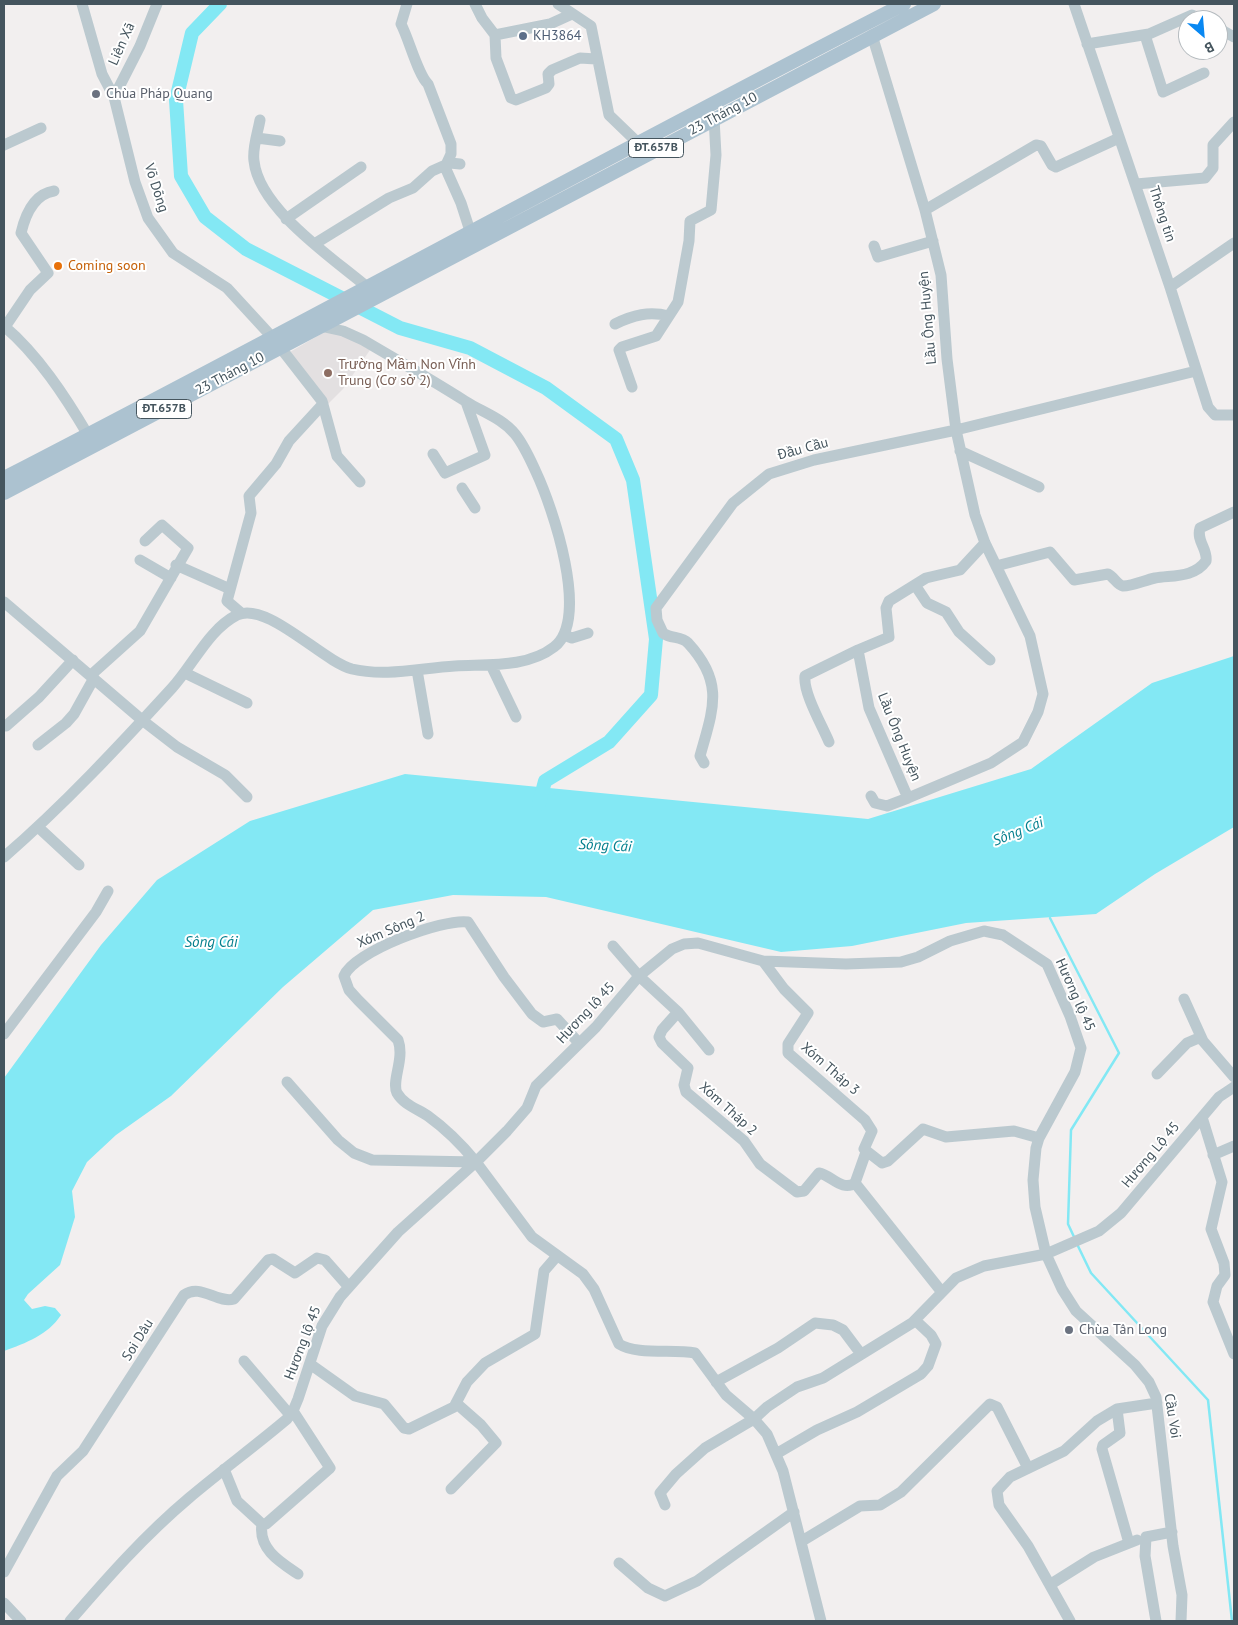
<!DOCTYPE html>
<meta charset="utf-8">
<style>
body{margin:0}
#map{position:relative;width:1238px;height:1625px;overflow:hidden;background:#f2efef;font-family:"PT Sans",sans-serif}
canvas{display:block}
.frame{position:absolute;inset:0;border:5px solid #45555e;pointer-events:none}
.north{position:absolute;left:1178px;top:10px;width:50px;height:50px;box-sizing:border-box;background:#fff;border:1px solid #b5bbbf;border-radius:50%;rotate:153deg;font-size:14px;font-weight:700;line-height:20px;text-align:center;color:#45555e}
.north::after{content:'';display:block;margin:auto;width:18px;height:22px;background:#0988f2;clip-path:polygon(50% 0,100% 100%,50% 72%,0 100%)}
</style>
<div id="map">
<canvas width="1238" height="1625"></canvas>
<div class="frame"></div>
<div class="north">B</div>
</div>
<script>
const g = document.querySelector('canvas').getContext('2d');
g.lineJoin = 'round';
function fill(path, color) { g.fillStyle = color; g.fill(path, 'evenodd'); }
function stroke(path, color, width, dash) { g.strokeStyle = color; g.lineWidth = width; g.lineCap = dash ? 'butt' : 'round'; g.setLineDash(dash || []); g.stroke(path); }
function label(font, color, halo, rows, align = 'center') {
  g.font = font + ' "PT Sans",sans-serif'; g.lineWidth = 4; g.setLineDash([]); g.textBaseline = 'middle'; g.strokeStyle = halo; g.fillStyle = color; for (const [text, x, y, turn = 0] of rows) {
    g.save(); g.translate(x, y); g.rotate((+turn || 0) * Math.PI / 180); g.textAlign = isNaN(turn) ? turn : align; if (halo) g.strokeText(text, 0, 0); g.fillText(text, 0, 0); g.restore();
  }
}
const education = new Path2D(`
 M326,331L343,333L370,350L343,389L327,405L290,352Z`);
const water = new Path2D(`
 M1234,656V827L1155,874L1096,914L966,923L852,946L781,952L546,897L453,895L373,910L283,987L171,1096L116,1135L87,1162L72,1191L75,1217L60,1265L28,1294L24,1300L32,1309L45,1306L55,1308L61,1315C48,1335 26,1343 4,1351V1078L101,945L157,880L250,821L405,774L868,819L1031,769L1152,683Z`);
const stream = new Path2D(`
 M1050,918L1119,1053L1071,1130L1068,1224L1075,1239
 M1077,1244L1091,1273L1208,1400L1232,1621`);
const river = new Path2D(`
 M220,4L192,33L176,100L181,176L205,217L246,249L400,328L470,348L546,388L616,439L633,480L656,639L651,695L609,742L545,781L539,804`);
const minor = new Path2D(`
 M82,4L102,74L114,97L135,182L148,218L173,253L227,288L272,337
 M407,4L401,24C409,39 418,75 428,84L451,144V154L445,167L461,203L471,234
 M475,4L482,18L495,35
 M558,4L591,26L609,115L637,142
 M1074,4L1170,287L1208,407L1215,415H1234
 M572,14L550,24L495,35L496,58L511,98L516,100L546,88L549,84L548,74L552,70L580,58L596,59
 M1218,28L1234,37
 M872,35L925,210L941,275L947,359L956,430L975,515L985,543L1030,636L1043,694L1038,712L1023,742L991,763L908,798L869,708L858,650L889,637L886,608L889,601L926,578L960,570L985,543
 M1145,35L1163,92L1204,73
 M1087,44L1149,34L1192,15L1204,20
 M114,97L140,46L157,4
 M260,120C258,132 252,148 254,161C259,209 333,258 367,287
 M257,138L280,141
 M4,145L41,128
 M1136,184L1205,178L1213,168V145L1234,122
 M925,210L1036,145L1041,146L1052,165L1056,167L1119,138
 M286,219L361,167
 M316,243L389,198L413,188L432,171L450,163L460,164
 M874,246L878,257L933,241
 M1170,287L1234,243
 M615,324C633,315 649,311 669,316
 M4,326C38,355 65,396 88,435
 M5,327L30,290L48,273L21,233C25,216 34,194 54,191
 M280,347L322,401L337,456L360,482
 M632,387L619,350L622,347L656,336L678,302L689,241L690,221L711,210L716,155L714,118
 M960,451L1039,487
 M433,454L445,473L485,455L466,402
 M462,488L475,508
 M140,560L171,578
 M176,565L230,589
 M996,566L1050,552L1074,580L1108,574C1114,577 1117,585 1123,586C1133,586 1145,580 1155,578C1172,575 1194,578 1206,561C1208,549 1196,541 1200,528L1234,512
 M915,585L927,603L946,612L959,632L990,660
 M4,602L142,720L177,747L225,775L247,797
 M241,613L227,601L251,513L249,496L276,464L289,441L323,404
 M564,635L572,638L588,633
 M491,665L516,717
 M417,670L428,734
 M185,673L247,703
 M91,675L140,631L188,548L162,525L145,541
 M6,726L39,697L73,660
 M829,742C822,725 803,693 805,676L858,650
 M38,745L66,723L74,714L94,678
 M704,763L700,756C713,709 725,683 688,643C681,636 671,639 663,633L657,620L656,608L733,503L769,474L814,460L956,430L1196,371
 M871,796L875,803L887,806L908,798
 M38,827L79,865
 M4,857C64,805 119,746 172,688C193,665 209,629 237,615C267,601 322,661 352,669C386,677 420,668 455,666C487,664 527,668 554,647C591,619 552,506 536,472C530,459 524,445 515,434C502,418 482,412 465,401C432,380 397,360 363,340L343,331L320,326
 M613,946L639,976L678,1012L662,1030L659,1037L662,1043L688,1068L684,1085L686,1092L744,1141L760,1164L797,1192L804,1191L819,1173C831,1175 842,1192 855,1183L941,1291
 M763,961L784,989L808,1013L788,1044V1053L865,1120L872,1131L864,1149L882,1163L888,1161L923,1129L946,1137L1014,1131L1039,1138
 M1184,999L1203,1041L1234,1077
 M678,1012L709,1050
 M4,1034L96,912L108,891
 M1157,1074L1187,1043L1201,1037
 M287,1082L338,1140L354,1153L372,1160L476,1162L532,1237L583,1274L594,1289L619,1344C636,1355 673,1349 695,1353L726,1395L754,1419L767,1434L783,1471L821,1621
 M1202,1117L1222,1182L1211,1229L1224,1263L1225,1275L1217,1286L1213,1302L1234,1354
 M1213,1155L1234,1146
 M476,1162C462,1145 446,1129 428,1116C418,1109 404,1105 397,1093C391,1081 405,1059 398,1040L358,1000L349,990L344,976C353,952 443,918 468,922L504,977L532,1014L543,1022L557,1019L579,1043
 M855,1183L866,1152
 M244,1361L290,1415
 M310,1364L355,1396L384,1404L404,1428L409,1429L454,1407L467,1382L485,1363L535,1334L544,1271L557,1256
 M716,1382L778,1348L815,1323L833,1325L843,1330L861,1354
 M1117,1409L1120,1433L1103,1445L1102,1449L1129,1543
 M776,1454L817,1430L857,1412L921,1374L928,1366L936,1344L931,1335L915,1320
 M224,1469L237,1501L262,1524H266L330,1468L293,1411
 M451,1489L496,1443L481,1425L456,1403
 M665,1505L660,1493L676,1474L705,1448L754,1419L767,1407L797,1387L823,1378L912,1323L956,1278L984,1266L1046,1254L1099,1231L1121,1213L1219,1097L1234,1087
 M262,1524C258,1549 280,1562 298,1574
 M802,1541L860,1506L880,1505L901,1492L990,1404L997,1407L1028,1468
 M619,1563L648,1588L665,1596L697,1581L794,1512
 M4,1572L57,1476L83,1451L184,1295C201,1283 217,1304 234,1299L268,1260L273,1259L295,1273L317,1258L325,1260L348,1286
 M1051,1584L1094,1557L1137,1540
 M4,1603L21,1621
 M70,1621C107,1578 145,1535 189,1498C221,1471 255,1446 287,1419L293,1411L298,1399L322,1326L340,1297L398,1232L476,1162L507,1131L527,1108L536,1086L596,1027L639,976L672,949L684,944L698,943L763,961L846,964L901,962L918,957L950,941L984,931L1003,935L1047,964L1070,1016L1081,1048L1075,1072L1039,1138L1036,1148L1033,1180L1035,1207L1046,1254L1062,1289L1076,1311L1135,1365L1149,1382L1156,1397L1173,1546L1182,1595L1181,1621
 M1070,1621L1028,1546L999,1505L997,1491L1010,1477L1064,1451L1097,1421L1117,1409L1157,1403
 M1156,1621L1145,1556L1146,1537L1172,1532`);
const major = new Path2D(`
 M4,478C305,323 602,159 904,4
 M4,493L934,4`);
const markers = [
 [523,36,5,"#5c6f8a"],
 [96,94,5,"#6b7280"],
 [58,266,5,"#e8710a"],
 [328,373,5,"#8d6e63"],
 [1069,1330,5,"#6b7280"]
];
const shields = [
 [656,148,55],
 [164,409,55]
];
const shieldNames = [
 ["ĐT.657B",656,148],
 ["ĐT.657B",164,409]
];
const serviceNames = [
 ["KH3864",533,36]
];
const streetNames = [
 ["Liên Xã",122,44,-66],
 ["23 Tháng 10",723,114,-28],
 ["Võ Dõng",156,188,72],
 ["Thông tin",1162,214,72],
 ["Lầu Ông Huyện",928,318,-95],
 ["23 Tháng 10",230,374,-28],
 ["Đầu Cầu",803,449,-15],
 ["Lầu Ông Huyện",899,737,68],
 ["Xóm Sông 2",391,930,-23],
 ["Hương lộ 45",1075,995,66],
 ["Hương lộ 45",586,1013,-47],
 ["Xóm Tháp 3",830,1069,41],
 ["Xóm Tháp 2",728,1109,42],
 ["Hương Lộ 45",1151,1155,-50],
 ["Soi Dâu",138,1340,-58],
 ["Hương lộ 45",303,1343,-69],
 ["Cầu Voi",1172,1416,81]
];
const worshipNames = [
 ["Chùa Pháp Quang",106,94],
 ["Chùa Tân Long",1079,1330]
];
const foodNames = [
 ["Coming soon",68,266]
];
const educationNames = [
 ["Trường Mầm Non Vĩnh",338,365],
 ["Trung (Cơ sở 2)",338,381]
];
const waterNames = [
 ["Sông Cái",1018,832,-22],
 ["Sông Cái",605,846,3],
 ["Sông Cái",211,943]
];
fill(education, '#e3e0e1');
fill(water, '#83e8f4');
stroke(stream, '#83e8f4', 2.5);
stroke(river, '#83e8f4', 14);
stroke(minor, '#bbc9cf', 11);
stroke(major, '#acc2d0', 14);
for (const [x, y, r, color] of markers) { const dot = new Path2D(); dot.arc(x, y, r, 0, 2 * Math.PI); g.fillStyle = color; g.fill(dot); stroke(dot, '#fff', 2); }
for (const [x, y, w] of shields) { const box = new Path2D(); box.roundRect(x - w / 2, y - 9.5, w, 19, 4); g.fillStyle = '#fff'; g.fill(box); stroke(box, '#45555e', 1); }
label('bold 12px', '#45555e', null, shieldNames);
label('14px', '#4e5e75', '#fff', serviceNames, 'left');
label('14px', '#45555e', '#fff', streetNames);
label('14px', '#5b616d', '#fff', worshipNames, 'left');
label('14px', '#c56008', '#fff', foodNames, 'left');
label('14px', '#785e54', '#fff', educationNames, 'left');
label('italic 15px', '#047f8d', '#fff', waterNames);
</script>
